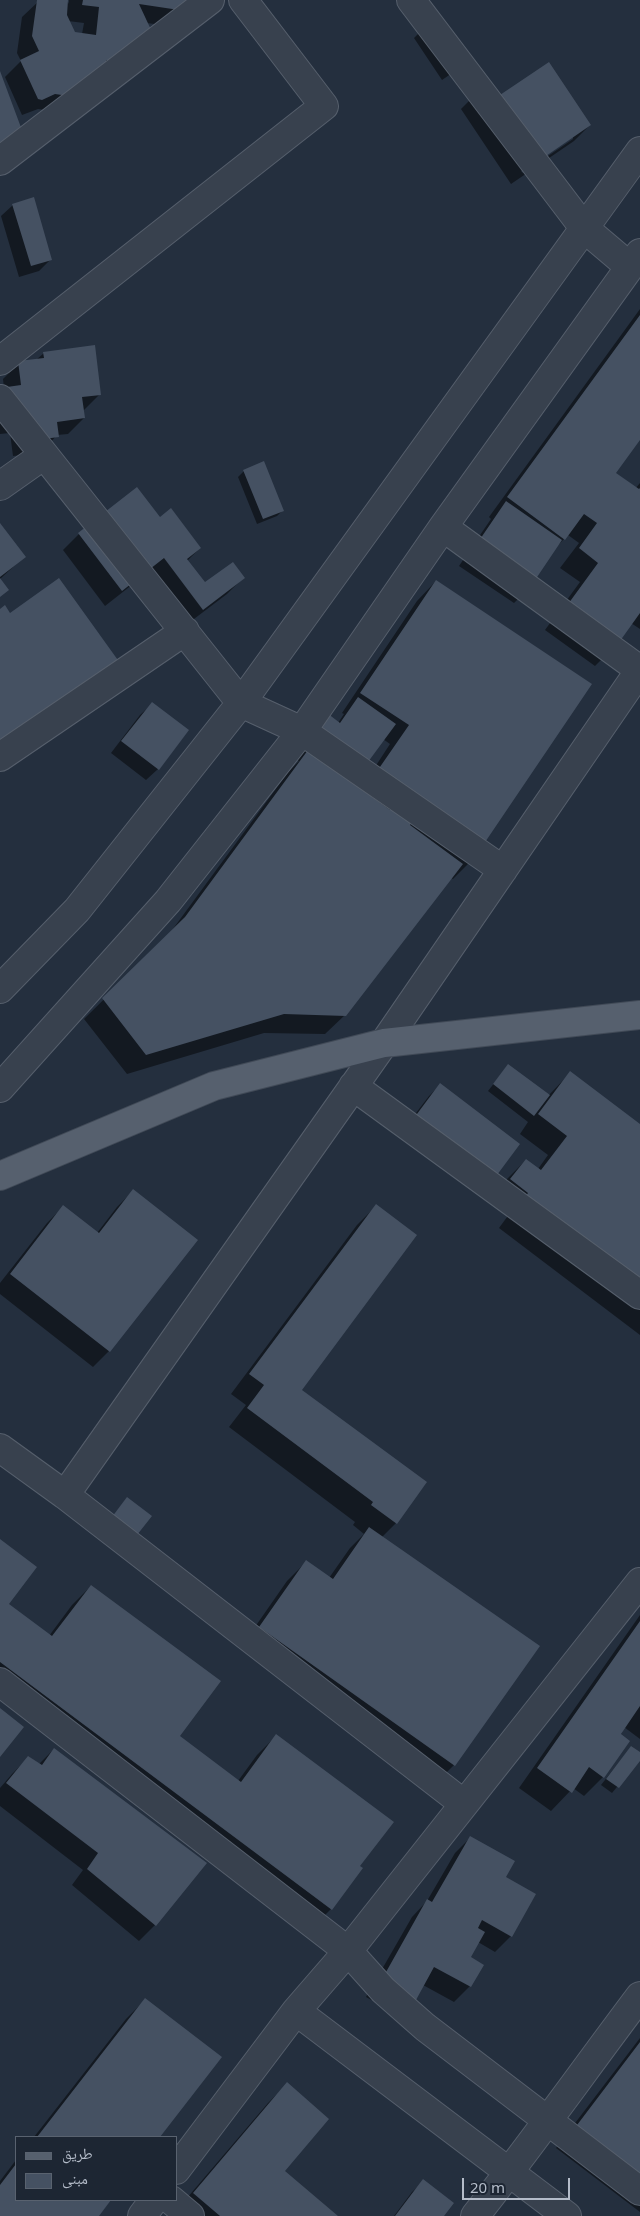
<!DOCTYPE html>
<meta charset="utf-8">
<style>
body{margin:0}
#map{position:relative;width:640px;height:2216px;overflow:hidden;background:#242f3e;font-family:"Noto Sans","Noto Naskh Arabic",sans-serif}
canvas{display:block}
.legend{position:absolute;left:15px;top:2136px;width:162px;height:65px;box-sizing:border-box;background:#1d2633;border:1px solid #59626f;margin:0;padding:6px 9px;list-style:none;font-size:15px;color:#b4bcc9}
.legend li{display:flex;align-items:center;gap:10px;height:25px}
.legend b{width:25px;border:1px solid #59626f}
.scale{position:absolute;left:462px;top:2178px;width:108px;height:22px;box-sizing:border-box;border:2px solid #b4bcc9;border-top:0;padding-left:6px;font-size:15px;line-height:18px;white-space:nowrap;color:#b4bcc9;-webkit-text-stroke:4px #1d2633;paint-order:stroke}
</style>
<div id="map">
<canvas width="640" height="2216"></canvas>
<ul class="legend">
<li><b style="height:6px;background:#56606e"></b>طريق</li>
<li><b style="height:14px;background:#455162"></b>مبنى</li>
</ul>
<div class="scale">20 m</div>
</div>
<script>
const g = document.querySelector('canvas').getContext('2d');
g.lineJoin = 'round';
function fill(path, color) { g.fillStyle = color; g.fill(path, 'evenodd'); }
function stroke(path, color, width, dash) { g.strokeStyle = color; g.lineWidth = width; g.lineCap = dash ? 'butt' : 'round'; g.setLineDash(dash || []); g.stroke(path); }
const shadow = new Path2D(`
 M40,0H67L69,4V0H198L162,25L147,23L66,113L38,109L22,115L5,77L21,61L17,53L22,17ZM68,21L84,23L82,34L74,33Z
 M420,32L461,67L442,80L414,38Z
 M477,93L590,125L574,141L511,184L461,109ZM573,136V139L523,173L521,171Z
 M13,205L51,259L39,271L19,277L1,216Z
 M640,309V438L614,473L635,489L640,483V629L631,623L614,647L595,666L545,630L580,582L560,568L579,543L568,535L553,550L526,591L514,603L459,566L491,519L489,517Z
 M44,353L100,394L84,410V418L68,434L57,435L41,453L13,456L10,433L0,434V389L4,388L3,379L19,363L36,360Z
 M244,471L283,510L277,516L257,524L238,477Z
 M159,518L200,548L187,561L205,584L243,578L227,594L186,625L147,573L105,606L63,550L79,534Z
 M0,525L24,557L0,579Z
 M436,581L472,860L453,879L451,878L345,1015L325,1034L264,1033L127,1074L84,1019L167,937L289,771L299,761L294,758L338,723L344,714L342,713L417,601ZM383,739L390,744L360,790L350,783Z
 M152,704L158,769L146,780L111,753L140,715Z
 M503,1072L548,1096L570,1073L640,1126V1335L499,1228L510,1213L492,1199L507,1179L526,1160L538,1169L548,1155L520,1134L528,1122L488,1091Z
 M440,1085L518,1144L403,1130L429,1096Z
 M133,1191L196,1240L109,1351L93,1367L0,1294V1283L47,1223L63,1207L97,1233L117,1207Z
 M376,1206L301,1390L426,1483L396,1523L382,1537L454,1765L435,1784L241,1647L287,1581L307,1561L329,1578L350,1548L364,1534L353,1525L355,1522L229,1427L246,1405L231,1394L357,1225Z
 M0,1541L7,1604L49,1636L72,1605L91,1586L178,1737L238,1781L257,1755L276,1736L361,1868L331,1909L312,1928L0,1695Z
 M640,1615V1739L624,1727L603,1777L584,1796L573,1788L551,1811L519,1788Z
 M631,1747L640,1754V1759L612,1793L601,1785Z
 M54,1749L155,1925L139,1941L72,1885L83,1870L0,1806V1788L12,1774L29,1757L39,1764Z
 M471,1837L505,1877L511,1936L495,1952L478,1942L469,1958L470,1986L454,2002L423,1985L415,1999L399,2015L366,1997L412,1917L427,1901L455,1853Z
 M145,2000L220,2057L158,2137H34L126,2019Z
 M640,2038V2212L556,2148Z
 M287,2084L283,2172L336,2216H179L175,2212L268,2103Z
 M16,2160V2200H110L97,2216H0V2181Z
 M424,2181L442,2216H394L412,2192Z`);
const building = new Path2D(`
 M37,0H68L67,15L75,32L96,35L99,7L82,5L83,0H200L179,10L139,4L160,49L129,63L106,60L116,82L83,98L55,94L42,100L38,99L20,60L39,51L32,36Z
 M549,62L591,125L527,169L491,101Z
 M0,71L29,149L0,160Z
 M34,197L52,260L31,266L12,204Z
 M640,315V440L616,473L639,489L640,488V613L615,648L563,611L598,563L579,548L597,523L584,514L565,540L507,497Z
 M95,345L101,395L82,397L85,418L57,422L59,437L28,441L0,388L21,385L18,361L44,358L43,352Z
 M264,461L284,511L263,519L243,470Z
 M137,487L160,517L171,508L201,548L187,559L205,582L233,562L245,578L203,610L164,558L122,591L78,533Z
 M506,501L562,540L527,592L470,554Z
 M0,523L26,557L0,577Z
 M0,578L9,590L0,597Z
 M59,578L120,663L0,746V609L5,605L10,613Z
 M436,580L592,684L473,860L413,820L410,825L463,864L346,1016L284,1014L146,1055L102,998L185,917L308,750L390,810L399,795L373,777L409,725L360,693Z
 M358,697L396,724L354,781L305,745L327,713L340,723Z
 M152,702L189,730L159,770L121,741Z
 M508,1064L550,1095L534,1116L493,1084Z
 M570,1071L640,1124V1301L517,1209L528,1193L510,1179L526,1159L541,1170L567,1136L538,1114Z
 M440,1083L520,1144L494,1179L414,1118Z
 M133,1189L198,1240L110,1352L10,1274L63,1205L99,1233Z
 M376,1204L417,1235L302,1390L427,1482L397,1524L371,1505L373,1502L247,1408L264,1385L249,1374Z
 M127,1497L152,1516L137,1535L112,1517Z
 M369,1527L540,1646L455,1766L259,1627L306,1560L333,1579Z
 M0,1539L37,1567L9,1604L52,1636L91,1585L221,1681L180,1736L241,1782L276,1734L394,1822L360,1866L363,1868L332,1910L0,1662Z
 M640,1621V1706L621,1734L630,1741L604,1778L589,1767L572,1793L537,1768Z
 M0,1708L24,1727L0,1757Z
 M631,1746L640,1752V1761L619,1788L606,1779Z
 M54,1748L207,1863L156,1926L87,1869L98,1853L6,1783L28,1756L42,1765Z
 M470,1836L515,1861L506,1877L536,1894L512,1937L482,1920L478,1928L485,1932L471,1957L484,1965L471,1987L434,1967L416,2000L381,1981L427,1899L432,1902Z
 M145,1998L222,2057L160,2137H37Z
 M640,2042V2178L574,2129Z
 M287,2082L329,2119L285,2171L338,2216H220L193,2193Z
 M16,2164V2200H111L99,2216H0V2185Z
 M423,2179L454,2203L444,2216H395Z`);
const minor = new Path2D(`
 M411,0L584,228L630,267
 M0,161L210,0
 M0,361L324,106L243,0
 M0,399L241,703L302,731L503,870
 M0,486L44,455
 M443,527L640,670
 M0,757L185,631
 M0,989L77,910L241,703L640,151
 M353,1086L640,1295
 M0,1088L168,901L302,731L443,527L640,253
 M0,1448L65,1495L464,1804
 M65,1495L384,1043L640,670
 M0,1682L348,1951L383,1990L425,2027L640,2191
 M296,2011L567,2216
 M176,2170L296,2011L348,1951L640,1582
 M171,2200L190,2216
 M142,2216L154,2200
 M475,2216C532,2144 585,2069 640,1996`);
const major = new Path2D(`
 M0,1176L214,1086L384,1043L640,1015`);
fill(shadow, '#0007');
fill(building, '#455162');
stroke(minor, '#565f6c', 30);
stroke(major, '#414a57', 30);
stroke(minor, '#38414e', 28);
stroke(major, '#56606e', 28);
</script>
